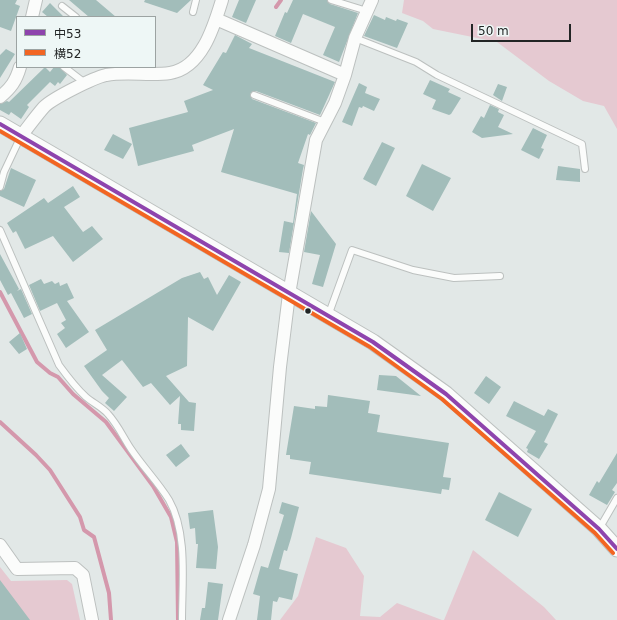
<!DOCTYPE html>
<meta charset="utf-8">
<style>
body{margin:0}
#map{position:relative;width:617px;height:620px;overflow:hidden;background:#e2e8e7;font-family:"DejaVu Sans","Noto Sans JP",sans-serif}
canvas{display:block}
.legend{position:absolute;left:16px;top:16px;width:140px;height:52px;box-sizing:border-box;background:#eef7f6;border:1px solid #9ca3a2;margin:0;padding:5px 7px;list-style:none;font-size:12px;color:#222525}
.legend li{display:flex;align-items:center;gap:8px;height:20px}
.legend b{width:20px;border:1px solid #9ca3a2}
.scale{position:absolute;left:471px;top:24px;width:100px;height:18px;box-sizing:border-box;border:2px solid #222525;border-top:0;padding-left:5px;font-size:12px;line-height:14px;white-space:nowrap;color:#222525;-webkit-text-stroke:3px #eef7f6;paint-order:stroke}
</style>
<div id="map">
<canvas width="617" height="620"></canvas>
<ul class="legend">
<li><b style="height:5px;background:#8e44ad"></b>中53</li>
<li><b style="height:5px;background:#f26522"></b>横52</li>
</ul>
<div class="scale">50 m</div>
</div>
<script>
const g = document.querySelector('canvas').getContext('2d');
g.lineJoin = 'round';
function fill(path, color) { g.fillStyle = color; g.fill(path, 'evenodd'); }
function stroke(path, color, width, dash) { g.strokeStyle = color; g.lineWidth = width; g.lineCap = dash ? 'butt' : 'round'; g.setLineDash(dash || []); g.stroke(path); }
const green = new Path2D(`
 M404,0H617V129L604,106L583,101L549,81L497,42L433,29L423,21L402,13Z
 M316,537L346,548L364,576L360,616L380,617L397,603L442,620H280L298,596Z
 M473,550L544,607L556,620H444Z
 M0,567L11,581L67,580L72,584L80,620H0Z`);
const stream = new Path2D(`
 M276,7L281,0
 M0,292L37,362L50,373L58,377L73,394L106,422L153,486L171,517L177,542L178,620
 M0,422L36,455L50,470L80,517L84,530L94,537L109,593L111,620`);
const building = new Path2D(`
 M0,0H17L15,4L20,6L11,31L0,27Z
 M69,0H96L116,17H89Z
 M145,0H191L177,13L144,2Z
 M239,0H256L246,23L232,17Z
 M293,0H327L330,4L358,13L339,62L323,55L335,27L303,14L291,43L275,36L285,12L287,13Z
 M50,3L64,17H48L42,12Z
 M374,15L385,20L386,17L396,21L397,19L408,23L397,48L364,36Z
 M235,35L252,44L249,48L335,82L320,115L256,91L250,94L252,99L316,123L310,135L308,134L298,163L304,165L303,169L289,253L279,252L284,221L293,223L297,194L221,172L234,129L192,145L194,151L138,166L129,128L188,112L184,101L213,90L203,85L223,52L226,53Z
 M6,49L15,54L0,78V55Z
 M45,67L50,72L54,67H60L67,75L60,84L58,82L55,86L50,82L27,105L29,107L21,119L11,112L9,115L0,110V104L7,101L9,102Z
 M430,80L450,89L448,92L461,98L451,114L449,115L432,109L436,100L423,94Z
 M359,83L367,87L365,93L380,99L374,111L363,106L362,108L359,107L352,126L342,122Z
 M498,84L507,87L502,101L493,95Z
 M490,105L499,109L498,112L504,115L498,127L513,134L482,138L472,132L481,116L484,118Z
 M533,128L547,135L541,148L544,149L539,159L521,150Z
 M113,134L132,144L123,159L104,150Z
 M382,142L395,148L376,186L363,179Z
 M422,164L451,178L433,211L406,196Z
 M558,166L580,169V182L556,180Z
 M11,168L36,180L24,207L0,196V191L4,189Z
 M73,186L80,197L64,207L83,232L92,226L103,239L73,262L53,236L25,249L16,231L13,233L7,223L44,198L48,203Z
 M311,211L336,244L323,287L312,284L320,255L304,252Z
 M0,254L19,289L17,291L21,289L32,314L24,318L11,293L8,295L0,280Z
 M200,272L204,279L208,277L217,295L229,275L241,282L213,331L188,317L187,366L166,376L189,402L196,403L194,431L181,430V424H178L180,396L170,405L151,383L143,387L122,360L102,375L127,397L114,411L105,403L109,398L102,391L84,366L107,350L95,330L182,278Z
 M41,279L44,284L52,281L55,284L59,282L60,286L67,283L74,298L67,301L89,332L66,348L57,334L65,328L61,323L66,320L57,303L40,311L29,285Z
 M20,333L27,349L19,354L9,342Z
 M379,375L396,376L421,396L377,390Z
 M486,376L501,387L489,404L474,393Z
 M328,395L370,401L368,413L380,415L377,432L449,443L443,477L451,478L449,490L442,489L441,494L309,474L311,462L290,459V455H286L294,406L315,409V406L327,407Z
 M514,401L544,416L548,409L558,414L544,442L548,444L539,459L527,452L528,449L526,448L536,431L506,416Z
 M181,444L190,456L176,467L166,455Z
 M617,453V483L612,490L615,492L607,505L589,495L597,481L599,483Z
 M499,492L532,509L518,537L485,520Z
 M282,502L299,507L291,538L287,551L284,550L279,569L298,574L292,600L279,597L277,602L273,601L271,620H257L260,596L253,594L261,566L268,568L284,515L279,513Z
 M213,510L218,547L216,569L196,568L198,544H196L195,528L190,529L188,513Z
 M0,580L30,620H0Z
 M208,582L223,584L218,620H200L202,608H205Z`);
const service = new Path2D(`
 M331,0L367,11
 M62,6L76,17
 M193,12L196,0
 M355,38L416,62L437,75L582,144L585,169
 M64,67L85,83
 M254,95L325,122
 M0,187L4,172L21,136
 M0,230L59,365C67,376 75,387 86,397C93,403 102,407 108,414C118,425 123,437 131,449C143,467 158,482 169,500C188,533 182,583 182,620
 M328,316L352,250L413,270L454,278L500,276
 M599,529L617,498`);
const minor = new Path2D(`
 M32,17L36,0
 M216,19L345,75
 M0,97C11,88 16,81 20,67
 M21,136C29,126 36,116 44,107C53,98 93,78 106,75C127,71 149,76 170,73C202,68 214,26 222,0
 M0,545L17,569L75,568L83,575L92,620
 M229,620L254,545L269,489L280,367L289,294L316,140L335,103L345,75L355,38L372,0`);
const tertiary = new Path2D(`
 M0,124L373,342L446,394L599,529L617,549`);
const bus1 = new Path2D(`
 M0,124L373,342L446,394L599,529L617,549`);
const bus2 = new Path2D(`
 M0,131L370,347L442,399L595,533L613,553`);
const markers = [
 [308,311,3.5,"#222525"]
];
fill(green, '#e5c9d1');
stroke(stream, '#d498ac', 4);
fill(building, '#a2bdba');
stroke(service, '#bcc0bf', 8);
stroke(minor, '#bcc0bf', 14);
stroke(tertiary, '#bcc0bf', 17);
stroke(service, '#fbfcfb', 6);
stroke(minor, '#fbfcfb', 12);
stroke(tertiary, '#fbfcfb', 15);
stroke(bus1, '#8e44ad', 4);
stroke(bus2, '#f26522', 4);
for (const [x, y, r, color] of markers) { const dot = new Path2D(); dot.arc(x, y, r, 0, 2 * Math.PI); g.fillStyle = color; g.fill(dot); stroke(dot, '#eef7f6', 1.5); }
</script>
